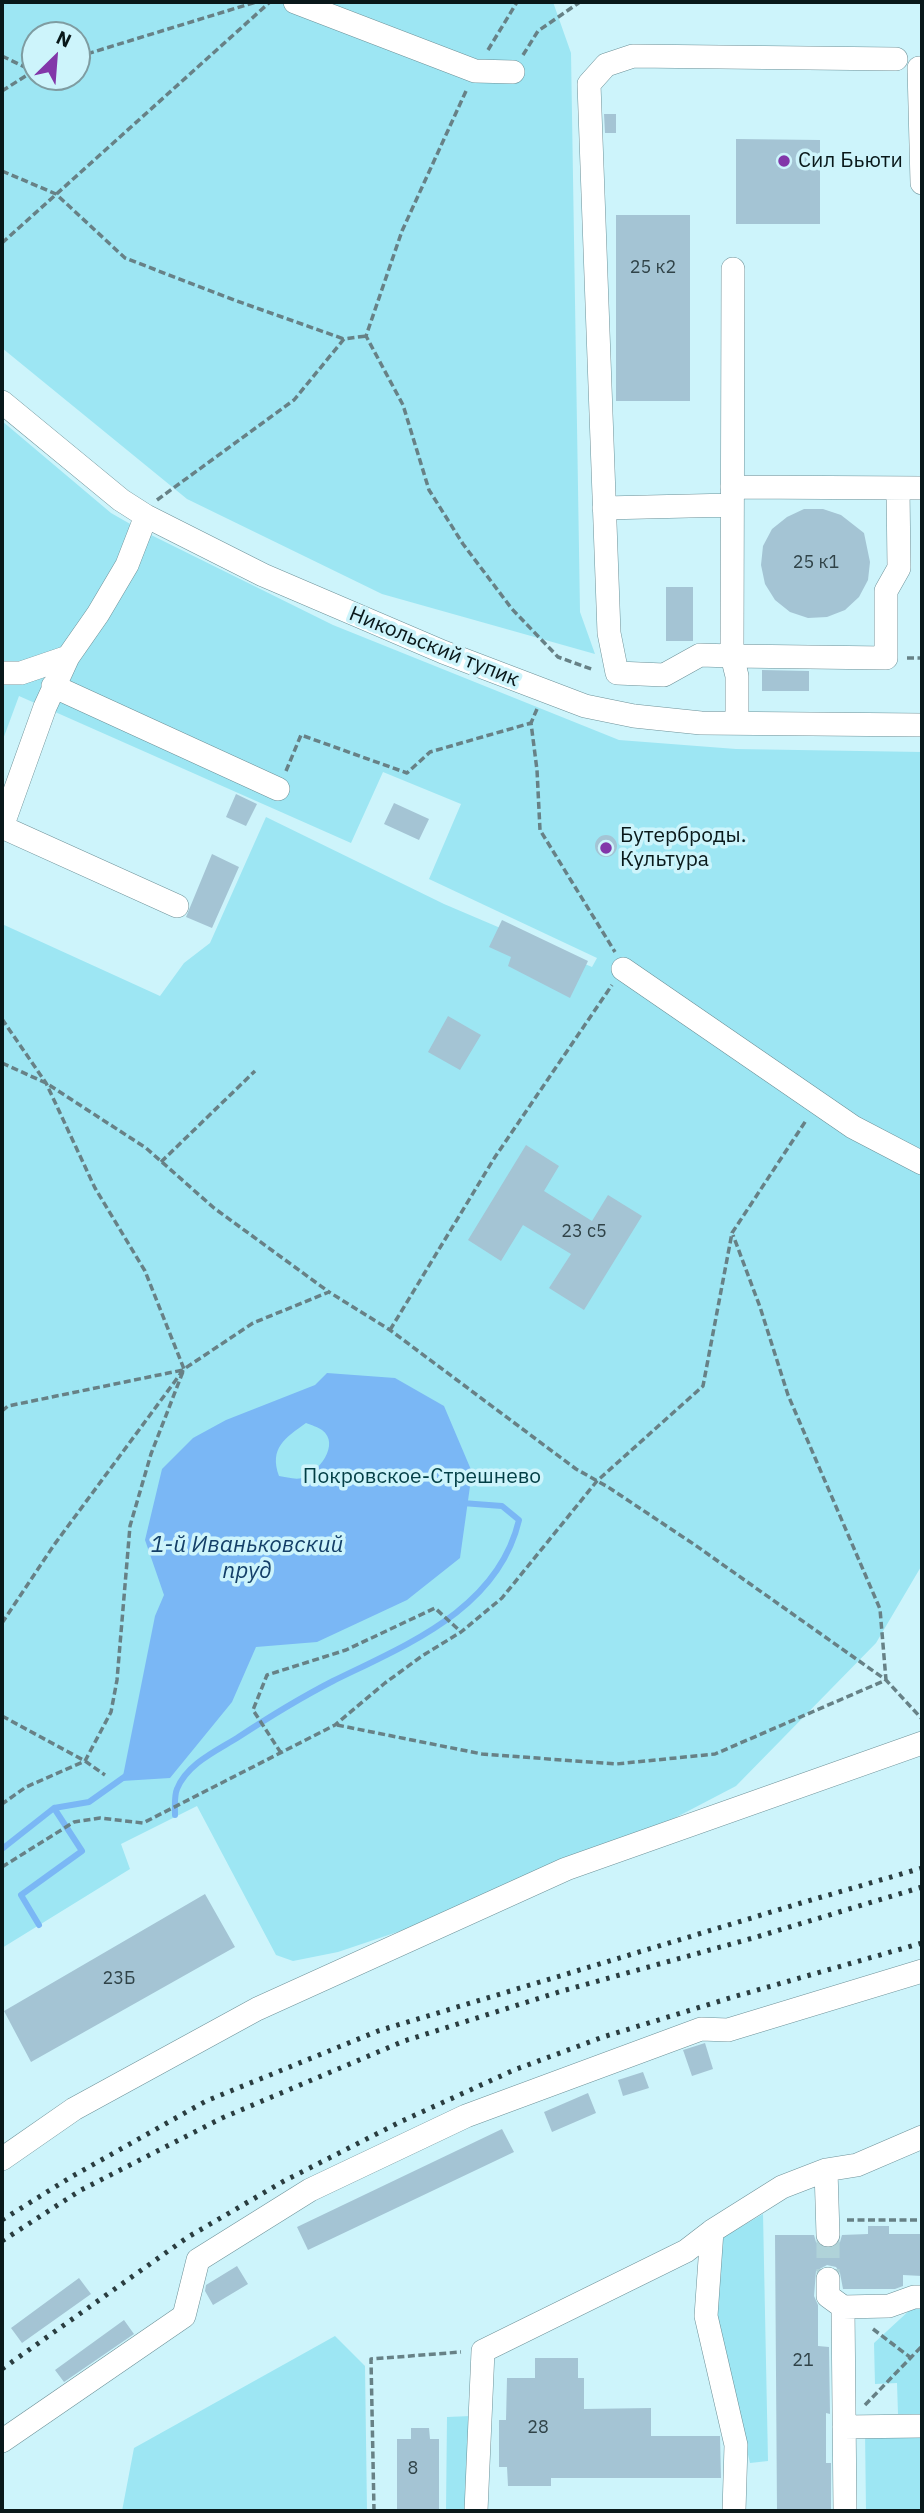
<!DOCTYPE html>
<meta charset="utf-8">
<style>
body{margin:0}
#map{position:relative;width:924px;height:2513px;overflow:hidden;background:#cdf4fb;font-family:"IBM Plex Sans",sans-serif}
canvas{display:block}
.frame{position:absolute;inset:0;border:4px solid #09181a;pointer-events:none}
.north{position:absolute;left:21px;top:21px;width:70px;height:70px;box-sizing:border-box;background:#cdf4fb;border:2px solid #7f9ca1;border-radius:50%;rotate:25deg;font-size:19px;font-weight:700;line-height:28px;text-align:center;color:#09181a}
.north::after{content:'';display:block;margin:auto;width:24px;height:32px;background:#8237a9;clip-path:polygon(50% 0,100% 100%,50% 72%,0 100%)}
</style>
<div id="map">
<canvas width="924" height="2513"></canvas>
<div class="frame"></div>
<div class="north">N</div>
</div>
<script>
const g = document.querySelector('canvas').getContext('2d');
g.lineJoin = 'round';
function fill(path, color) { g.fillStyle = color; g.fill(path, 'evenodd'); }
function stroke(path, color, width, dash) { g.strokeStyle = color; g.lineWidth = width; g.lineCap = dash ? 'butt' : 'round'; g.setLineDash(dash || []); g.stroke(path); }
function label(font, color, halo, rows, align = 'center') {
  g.font = font + ' "IBM Plex Sans",sans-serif'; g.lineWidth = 7; g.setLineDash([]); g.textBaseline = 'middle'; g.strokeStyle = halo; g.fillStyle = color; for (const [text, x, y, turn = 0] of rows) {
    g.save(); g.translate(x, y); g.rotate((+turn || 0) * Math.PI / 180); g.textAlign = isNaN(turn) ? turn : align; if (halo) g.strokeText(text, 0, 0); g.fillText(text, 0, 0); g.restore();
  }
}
const green = new Path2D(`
 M2,2H553L571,53L580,612L595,654L382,594L187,499L2,348ZM35,35H77V77H35Z
 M2,421L111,513L139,529L333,625L619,740L736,749L922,752V1565L876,1643L736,1786L648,1832L433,1920L338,1952L293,1961L276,1955L197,1806L121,1844L130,1869L2,1948V924L160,996L184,963L210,943L266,817L444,904L592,967L597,958L429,879L461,804L383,772L351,843L19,696L2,742Z
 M763,2214L768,2461L750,2463L714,2312L722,2238Z
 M912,2308H922V2414H898L897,2383L875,2384L874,2343Z
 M335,2336L365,2366L367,2511H122L134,2448Z
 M471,2416L468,2511H446L447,2417Z
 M865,2430H922V2511H866Z`);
const water = new Path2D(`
 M327,1373L395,1378L444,1406L472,1472L460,1558L407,1600L317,1642L256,1647L232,1702L170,1778L122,1781L155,1616L164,1595L145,1540L162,1469L193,1438L226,1420L315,1385ZM306,1423C311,1425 318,1427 322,1430C341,1444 318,1473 302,1478C295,1480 286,1477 279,1476C269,1448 285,1438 306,1423Z`);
const stream = new Path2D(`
 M175,1815C175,1807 174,1796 177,1789C187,1764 216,1751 237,1738C269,1717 300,1698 333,1681C408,1644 498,1609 519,1520L502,1506L462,1503
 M2,1849L54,1808L89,1802L127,1775
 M39,1925L21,1895L82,1851L54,1808`);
const building = new Path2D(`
 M604,114H616V133H605Z
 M736,139L820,140V224H736Z
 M616,215H690V401H616Z
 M804,509H823L841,515L864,533L870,562L868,580L859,597L845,610L827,617L808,618L790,612L775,600L765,584L761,565L763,546L772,529L787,517Z
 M666,587H693V641H666Z
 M762,670L809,671V691H762Z
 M236,794L257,804L246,826L226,817Z
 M394,803L429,819L419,840L384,824Z
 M595 846a11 11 0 1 1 22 0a11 11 0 1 1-22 0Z
 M212,854L239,867L212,928L186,917Z
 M502,920L588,961L570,998L508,966L511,957L489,947Z
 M448,1016L481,1035L460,1070L428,1052Z
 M526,1145L559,1166L544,1191L592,1221L608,1195L642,1216L584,1310L549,1288L571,1254L523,1225L501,1261L468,1240Z
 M205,1894L235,1947L31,2062L4,2011Z
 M705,2043L713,2069L692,2076L683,2050Z
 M643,2072L649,2088L623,2096L618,2080Z
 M588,2093L596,2113L552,2132L544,2112Z
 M502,2129L514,2152L308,2250L297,2227Z
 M868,2226H889V2234H922V2276L903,2275V2286L895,2289H843L840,2273L836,2267L827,2265L816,2271L814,2296L818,2305V2346L829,2347L830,2414L826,2413V2463H831V2511H777L775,2235H814L816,2242L821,2247L829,2249L840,2242L842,2235L868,2234Z
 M237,2266L248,2284L213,2305L205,2291L206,2285Z
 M79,2278L91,2294L22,2343L11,2328Z
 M124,2320L134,2334L64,2382L55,2370Z
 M535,2358H578V2378H584V2409L651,2408V2436H720L721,2478H551V2486H508L507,2467H499V2420H506L507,2378H535Z
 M411,2428H429L430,2439H439V2511H397V2439H411Z`);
const minorTunnel = new Path2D(`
 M828,2235V2279`);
const path = new Path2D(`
 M488,50L517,2
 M523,55L538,31L580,2
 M2,56L31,70
 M77,57L256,2
 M2,91L35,70
 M466,91L402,231L366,336L403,405L429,490L463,544L512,609L558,657L594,670
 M2,171L56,194L125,258L234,300L344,339
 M2,243L270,2
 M157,500L294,400L344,339L366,336
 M907,658H922
 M537,709L531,723L537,770L540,830L615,952
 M286,771L301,735L407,773L430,752L531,723
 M2,1019L46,1083L95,1188L145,1271L184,1369L151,1454L130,1526L117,1680L111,1712L85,1761L26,1787L2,1804
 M2,1063L46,1083L146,1148L214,1208L329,1292
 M161,1162L255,1071
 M390,1330L495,1157L612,985
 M2,1411L8,1406L183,1370
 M2,1623L54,1545L184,1369L253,1323L329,1292L390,1330L576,1469L608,1487L695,1545L886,1680L922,1719
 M2,1716L85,1761L105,1775
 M337,1725L482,1754L616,1764L715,1754L886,1680L880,1609L788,1395L760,1307L733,1235
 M281,1753L253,1710L267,1675L346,1650L435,1608L461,1632
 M2,1867L74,1822L100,1818L143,1823L335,1725L385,1683L422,1656L461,1632L502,1598L597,1481L703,1386L732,1233L807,1119
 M847,2220H922
 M873,2329L911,2358
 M865,2405L922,2346
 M374,2511L371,2359L461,2352`);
const minor = new Path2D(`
 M295,2L475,71L513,72
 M922,68H919L922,183
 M733,269L732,656L886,658V591L899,568L898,488
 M2,402L121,500L146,516L263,575L443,652L585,706L634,716L701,723L922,725
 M732,487L922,488
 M604,508L732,505
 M68,657L45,707L2,827L177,906
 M2,673H21L68,657L98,614L127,565L146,516
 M53,686L278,789
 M737,723V676L732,656L700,655L664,675L617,673L609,633L589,84L606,65L633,56L896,59
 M623,969L853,1127L922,1163
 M2,2159L74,2109L257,2009L566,1869L922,1743
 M826,2170L828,2235
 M712,2231L706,2316L736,2445L734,2511
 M828,2279V2296L843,2307
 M844,2427L922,2426
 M2,2441L184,2316L198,2260L310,2190L466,2116L701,2029L728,2030L922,1971
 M476,2511L483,2351L686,2251L712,2231L782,2187L826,2170L857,2165L922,2137
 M845,2511L843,2307L889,2306L914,2297H922`);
const rail = new Path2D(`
 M2,2220L71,2177L206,2101L378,2031L801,1903L922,1868
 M2,2241L81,2190L222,2118L404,2041L562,1991L753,1938L922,1887
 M2,2369L188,2237L284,2181L402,2121L514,2070L603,2037L733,1997L922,1943`);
const markers = [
 [784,161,7,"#8237a9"],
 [606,848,7,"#8237a9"]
];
const numberNames = [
 ["25 к2",653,268],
 ["25 к1",816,563],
 ["23 с5",584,1232],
 ["23Б",119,1979],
 ["21",803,2361],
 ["28",538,2428],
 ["8",413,2469]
];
const poiNames = [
 ["Сил Бьюти",798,161],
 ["Бутерброды.",620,836],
 ["Культура",620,860]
];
const streetNames = [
 ["Никольский тупик",434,647,22]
];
const parkNames = [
 ["Покровское-Стрешнево",422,1477]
];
const waterNames = [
 ["1-й Иваньковский",247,1545],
 ["пруд",247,1571]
];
fill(green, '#9de6f3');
fill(water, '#7ab7f5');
stroke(stream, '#7ab7f5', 6);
fill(building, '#a4c4d4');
stroke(minorTunnel, '#b0d3d9', 23, [23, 11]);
stroke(minor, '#6d9198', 24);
stroke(path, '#678186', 3.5, [7, 3.5]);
stroke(minor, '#fff', 23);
stroke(rail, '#2a3d40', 5, [3.5, 7]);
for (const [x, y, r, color] of markers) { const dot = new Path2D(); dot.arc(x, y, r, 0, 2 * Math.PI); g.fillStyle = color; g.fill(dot); stroke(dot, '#cdf4fb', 2.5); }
label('18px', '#304348', null, numberNames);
label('21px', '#09181a', '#cdf4fb', poiNames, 'left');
label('21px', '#09181a', '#cdf4fb', streetNames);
label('21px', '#023e45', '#cdf4fb', parkNames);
label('italic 23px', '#143f68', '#cdf4fb', waterNames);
</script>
